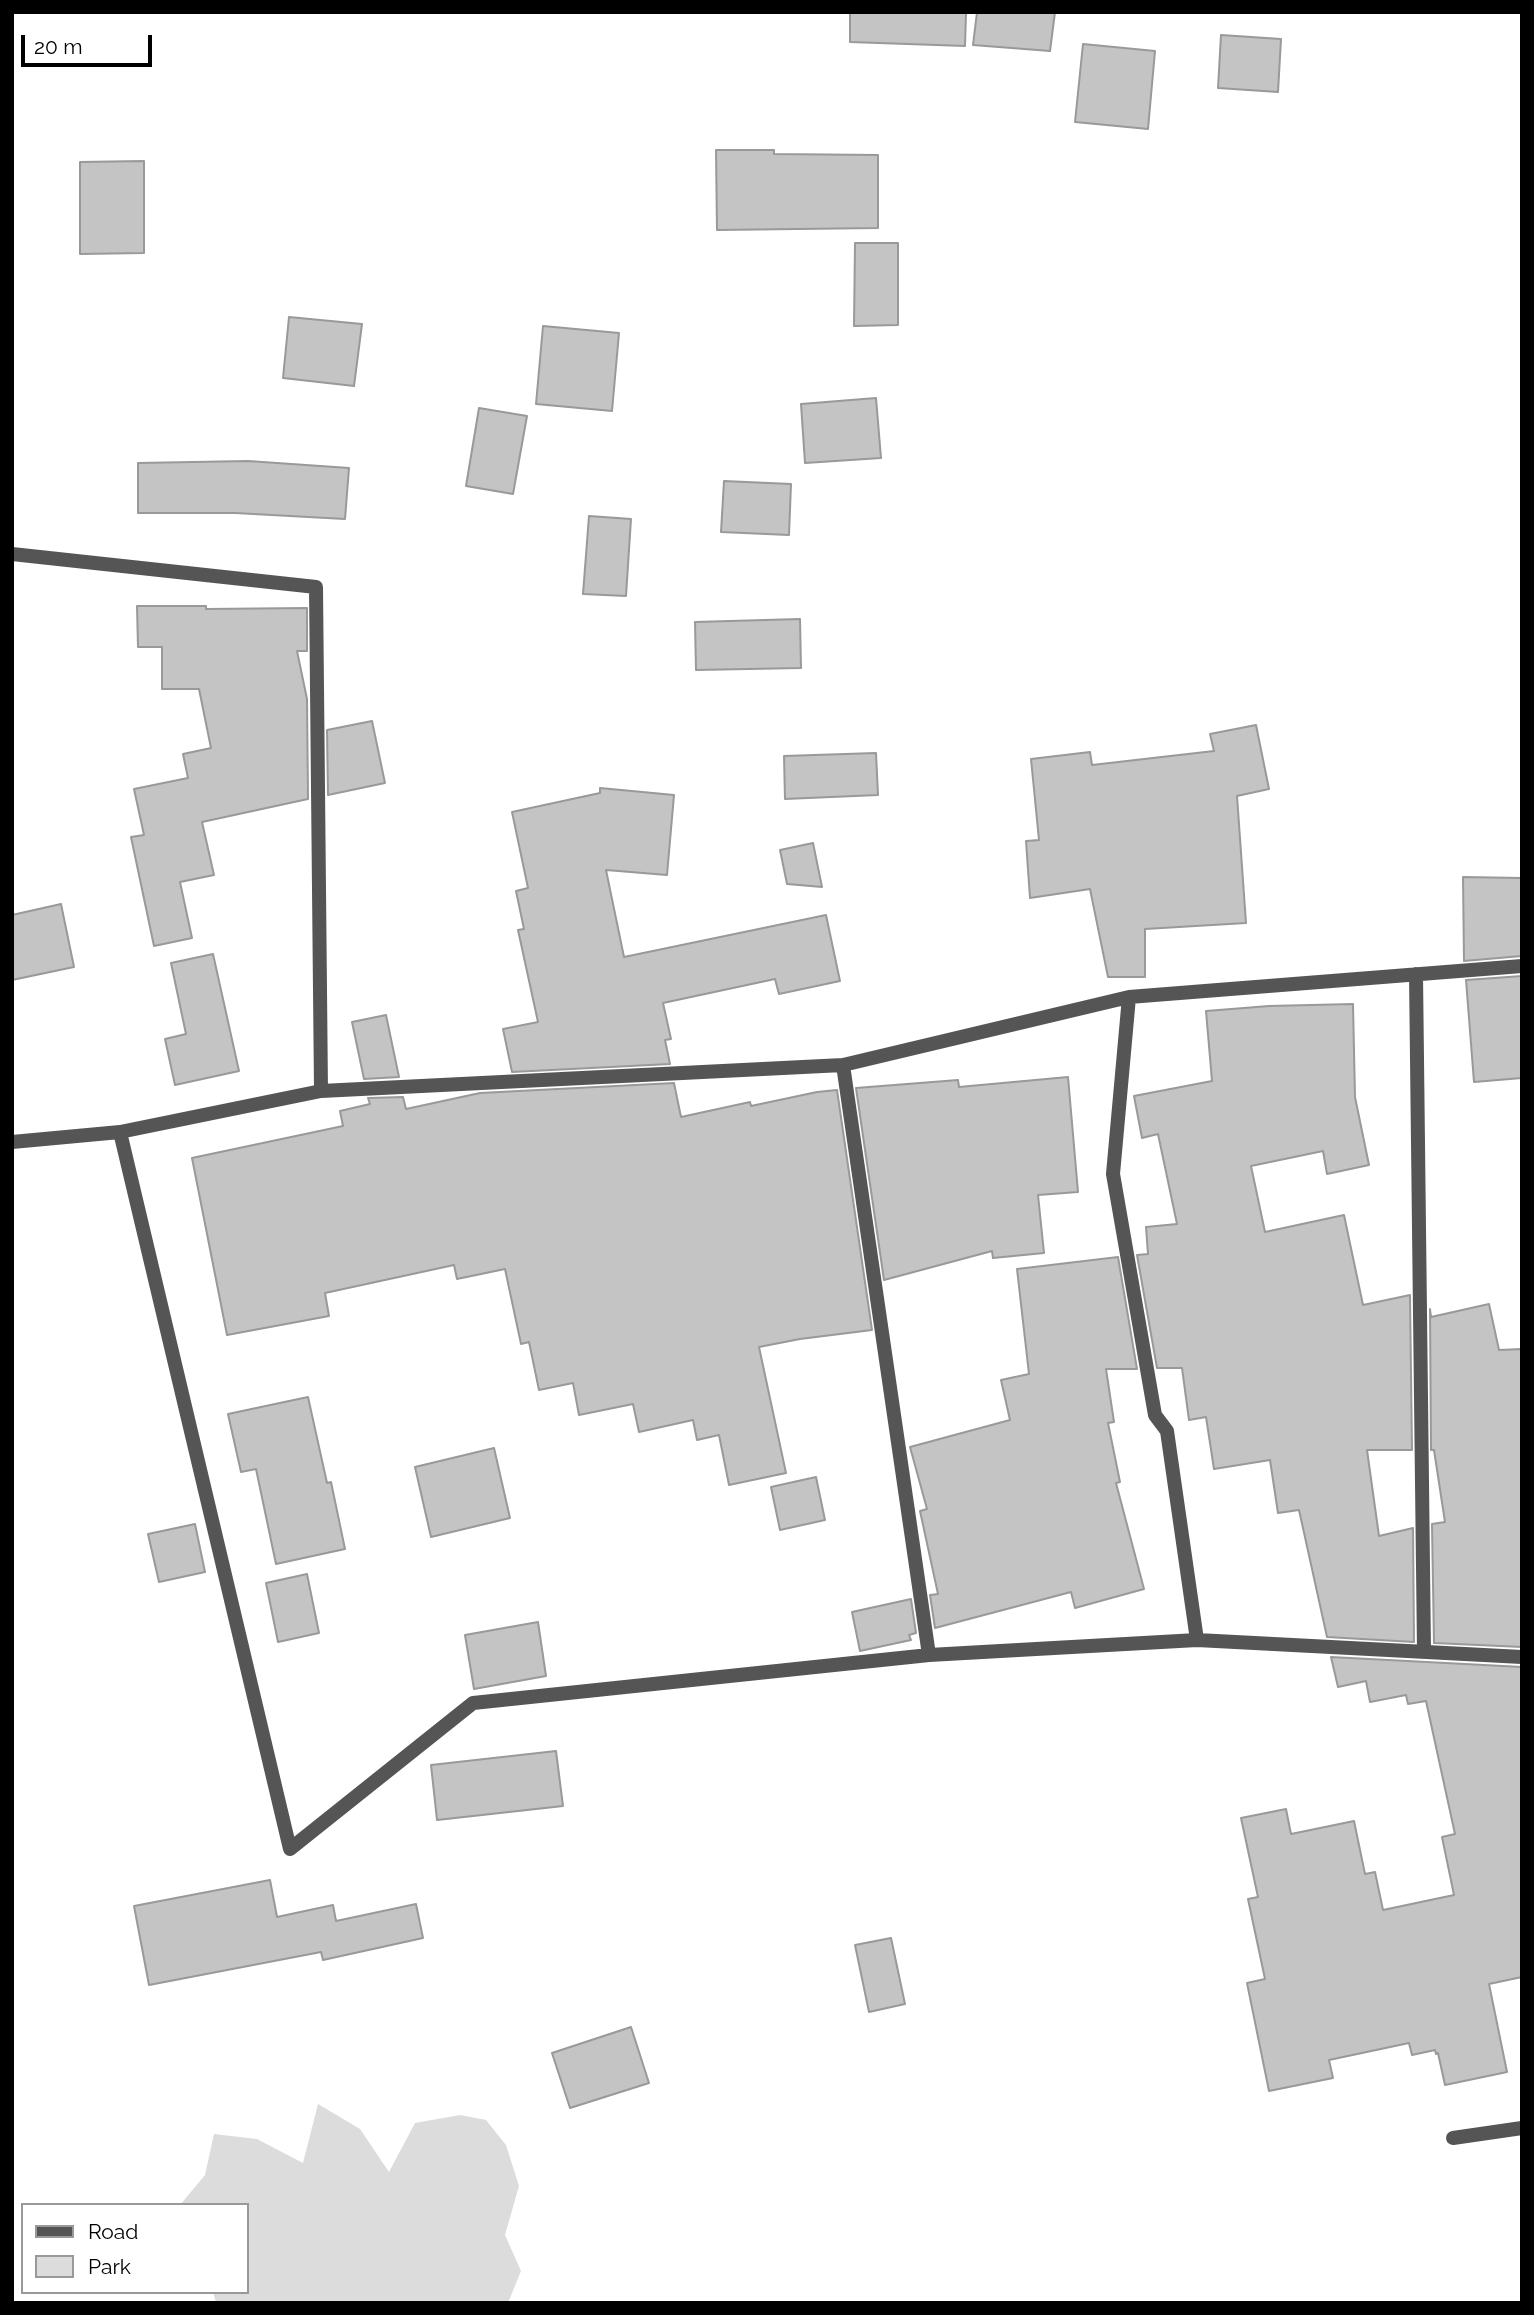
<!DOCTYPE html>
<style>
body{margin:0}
#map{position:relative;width:1534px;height:2315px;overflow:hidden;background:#fff;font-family:Raleway,sans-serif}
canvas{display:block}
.frame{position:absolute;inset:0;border:14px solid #000;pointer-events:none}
.legend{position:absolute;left:21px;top:2203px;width:228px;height:91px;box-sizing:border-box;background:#fff;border:2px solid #999;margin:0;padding:9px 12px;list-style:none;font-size:21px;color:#000}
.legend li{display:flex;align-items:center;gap:14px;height:35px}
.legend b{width:35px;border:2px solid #999}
.scale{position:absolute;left:21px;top:35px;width:131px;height:32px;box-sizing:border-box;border:4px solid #000;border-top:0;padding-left:9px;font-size:21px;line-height:24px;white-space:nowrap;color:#000;-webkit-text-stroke:5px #fff;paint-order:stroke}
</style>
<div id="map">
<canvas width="1534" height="2315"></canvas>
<div class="frame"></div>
<ul class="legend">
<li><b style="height:9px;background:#555"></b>Road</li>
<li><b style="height:19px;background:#dcdcdc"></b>Park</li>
</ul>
<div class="scale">20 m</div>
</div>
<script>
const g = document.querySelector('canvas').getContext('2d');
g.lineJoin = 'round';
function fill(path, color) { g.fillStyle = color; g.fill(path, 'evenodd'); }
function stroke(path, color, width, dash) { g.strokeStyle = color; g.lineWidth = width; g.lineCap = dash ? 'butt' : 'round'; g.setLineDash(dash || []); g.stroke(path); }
const green = new Path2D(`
 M318,2104L360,2129L389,2172L415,2123L460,2115L486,2120L506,2145L519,2186L505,2235L521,2271L508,2303H216L213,2292H247V2205H180L205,2175L214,2134L257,2139L303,2163Z`);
const building = new Path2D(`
 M850,12L966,13L965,46L850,42Z
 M977,12H1055L1050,51L973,45Z
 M1221,35L1281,39L1278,92L1218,88Z
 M1083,44L1155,51L1148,129L1075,122Z
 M716,150H774V154L878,155V228L717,230Z
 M144,161V253L80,254V162Z
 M855,243H898V325L854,326Z
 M289,317L362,324L354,386L283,378Z
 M543,326L619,333L612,411L536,404Z
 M876,398L881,458L805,463L801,404Z
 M479,408L527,416L513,494L466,486Z
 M248,461L349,468L345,519L235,513H138V463Z
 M724,481L791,484L789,535L721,532Z
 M589,516L631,519L626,596L583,594Z
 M137,606H206V609L307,608V651H297L307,699L308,799L202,822L214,875L180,882L192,938L154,946L131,837L144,835L134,789L188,778L183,754L211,748L199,689H162V647H138Z
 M800,619L801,668L696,670L695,622Z
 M372,721L385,783L328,795L327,730Z
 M1256,725L1269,789L1237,796L1246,923L1145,929V977H1108L1090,889L1030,898L1026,841L1039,840L1031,759L1090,752L1092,765L1214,751L1210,734Z
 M876,753L878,795L785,799L784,756Z
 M600,788L674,795L667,875L606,870L624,957L826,915L840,981L779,994L775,979L663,1003L671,1039L665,1040L670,1064L512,1072L503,1029L538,1022L518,930L524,929L516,891L528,888L512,812L600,793Z
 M813,843L822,887L787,884L780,850Z
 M1463,877L1522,878V956L1464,961Z
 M61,904L74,967L12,980V915Z
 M213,954L239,1071L175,1085L165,1039L186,1034L171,963Z
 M1522,976V1078L1474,1082L1466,980Z
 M1353,1004L1355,1097L1369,1165L1327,1174L1323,1151L1251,1166L1265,1232L1344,1215L1363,1305L1410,1295L1412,1450H1367L1379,1536L1413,1528L1414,1642L1327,1637L1299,1510L1278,1513L1270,1460L1214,1469L1206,1417L1189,1420L1182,1368H1157L1137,1255L1148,1254L1146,1227L1177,1224L1158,1134L1142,1138L1134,1096L1212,1081L1206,1011L1269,1006Z
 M386,1015L399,1077L364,1079L352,1022Z
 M1068,1077L1078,1192L1038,1195L1044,1253L993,1258L992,1251L884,1280L856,1088L958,1080L959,1087Z
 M674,1083L681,1117L750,1102L751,1106L817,1092L837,1090L872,1330L800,1339L759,1347L786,1473L729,1485L719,1435L697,1440L693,1420L639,1432L633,1404L579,1415L573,1383L539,1390L529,1342L521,1344L505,1269L457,1279L454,1265L325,1293L329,1316L227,1335L192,1158L343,1126L340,1111L370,1104L368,1098L403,1097L406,1109L480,1093Z
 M1118,1257L1137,1369H1106L1114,1422L1108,1423L1120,1482L1116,1483L1144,1589L1075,1608L1071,1592L935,1628L930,1595L938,1594L920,1511L927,1509L910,1447L1010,1420L1001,1380L1029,1374L1017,1269Z
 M1489,1304L1499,1350L1522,1349V1647L1434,1643L1432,1524L1445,1522L1434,1450H1431L1430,1309L1431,1317Z
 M308,1397L327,1483L331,1482L345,1549L276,1564L256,1469L241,1472L228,1414Z
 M494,1448L510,1518L431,1537L415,1467Z
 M816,1477L825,1520L780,1530L771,1487Z
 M195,1524L205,1572L159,1582L148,1534Z
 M307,1574L319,1633L278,1642L266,1583Z
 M911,1599L916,1633L909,1635L911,1640L860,1651L852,1612Z
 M538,1622L546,1676L474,1689L465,1635Z
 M1331,1657L1522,1667V1977L1489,1984L1507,2072L1445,2085L1438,2053L1436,2054L1435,2050L1412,2055L1409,2043L1329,2060L1333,2078L1269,2091L1247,1983L1265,1979L1248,1899L1258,1897L1241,1818L1286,1809L1291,1834L1354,1821L1365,1874L1375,1872L1383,1910L1454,1895L1442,1837L1455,1834L1426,1701L1408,1704L1406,1695L1370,1702L1366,1681L1338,1687Z
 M556,1751L563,1806L437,1820L431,1765Z
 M270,1880L277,1917L333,1905L336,1921L416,1904L423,1938L323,1960L321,1952L149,1985L134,1906Z
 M891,1938L905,2004L869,2012L855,1945Z
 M631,2027L649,2083L570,2108L552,2053Z`);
const minor = new Path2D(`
 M12,554L316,587L321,1091
 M1416,974L1424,1651
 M1129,997L1113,1174L1155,1415L1167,1431L1197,1640
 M843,1065L929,1655
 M120,1132L290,1849L473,1703L929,1655L1197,1640L1522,1657
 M12,1142L120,1132L321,1091L843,1065L1129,997L1522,966
 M1453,2138L1522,2128`);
fill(green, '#dcdcdc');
fill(building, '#c4c4c4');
stroke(building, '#999', 2);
stroke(minor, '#555', 14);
</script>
